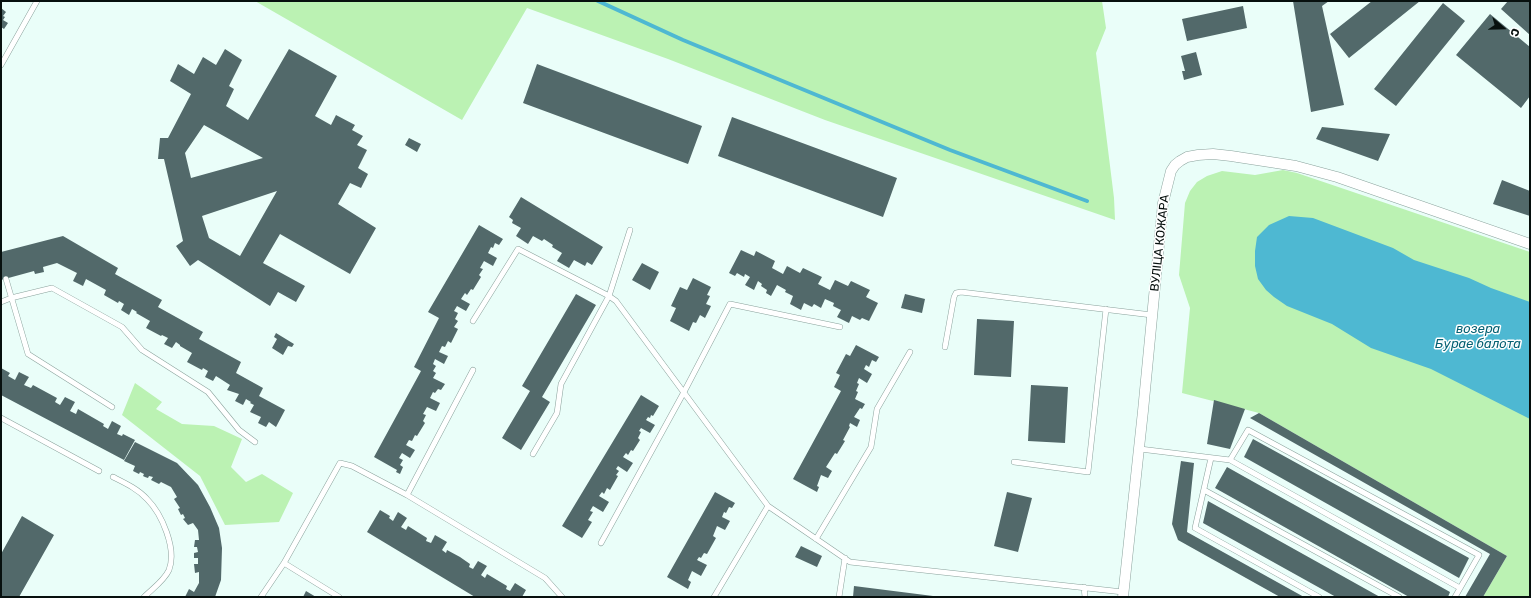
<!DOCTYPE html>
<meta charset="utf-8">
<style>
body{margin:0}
#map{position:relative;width:1531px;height:598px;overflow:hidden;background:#eafef9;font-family:Rubik,sans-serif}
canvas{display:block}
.frame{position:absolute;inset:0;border:2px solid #07100e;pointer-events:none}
.north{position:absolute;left:1483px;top:8px;width:40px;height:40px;-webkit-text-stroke:3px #fff;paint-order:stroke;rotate:110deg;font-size:11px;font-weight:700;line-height:16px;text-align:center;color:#07100e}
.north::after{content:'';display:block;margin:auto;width:14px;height:18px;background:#07100e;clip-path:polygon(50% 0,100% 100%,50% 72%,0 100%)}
</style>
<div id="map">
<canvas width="1531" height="598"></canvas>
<div class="frame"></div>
<div class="north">С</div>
</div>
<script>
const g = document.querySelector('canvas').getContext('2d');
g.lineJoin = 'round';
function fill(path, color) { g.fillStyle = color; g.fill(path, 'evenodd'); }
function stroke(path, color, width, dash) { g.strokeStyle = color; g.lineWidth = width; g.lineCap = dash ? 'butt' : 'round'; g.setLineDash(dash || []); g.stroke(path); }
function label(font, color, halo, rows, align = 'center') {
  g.font = font + ' Rubik,sans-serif'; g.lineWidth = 3; g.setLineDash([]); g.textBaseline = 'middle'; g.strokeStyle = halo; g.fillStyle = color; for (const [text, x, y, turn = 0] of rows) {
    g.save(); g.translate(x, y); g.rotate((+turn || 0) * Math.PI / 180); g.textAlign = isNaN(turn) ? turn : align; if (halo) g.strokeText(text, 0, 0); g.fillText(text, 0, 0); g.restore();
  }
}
const green = new Path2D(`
 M255,1H1102L1106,28L1096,53L1114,198L1115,220L825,120L668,59L527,8L462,120Z
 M1283,170L1297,173L1530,252V597H1483L1507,556L1259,413L1182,393L1190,308L1179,275L1185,203L1190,191L1197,182L1207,176L1222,171L1255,175Z
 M135,383L162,402L156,409L182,424L214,426L242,439L231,467L246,482L262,474L293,493L279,522L225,525L200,476L122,415Z`);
const water = new Path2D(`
 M1289,216L1313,218L1393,248L1414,260L1469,278L1491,288L1530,302V419L1431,369L1371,348L1332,324L1287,306L1274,297L1266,290L1258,279L1255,266V251L1257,237L1269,225Z`);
const stream = new Path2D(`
 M598,1L683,40L950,150L1087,201`);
const building = new Path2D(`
 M1293,1H1329L1322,6L1344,105L1311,112Z
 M1372,1H1420L1349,58L1330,34Z
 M1508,1H1530V35L1501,9Z
 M1443,3L1465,21L1396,106L1374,89Z
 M1243,6L1247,28L1187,41L1182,19Z
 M1,8L6,12L3,16L5,17L3,20L8,23L4,29L1,27Z
 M1490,14L1530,47V96L1521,108L1456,55Z
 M225,49L242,60L229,86L234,89L226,106L248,120L289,49L337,76L315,116L331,125L336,115L355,125L352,130L363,136L357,145L367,150L358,168L368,174L361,188L350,183L338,204L376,228L350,274L280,234L263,263L305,286L296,302L278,292L270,306L198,260L190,266L176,246L183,241L164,159H158L160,138H168L191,94L170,81L178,64L194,74L203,57L216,65ZM204,125L263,158L191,178L185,153ZM277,191L240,256L209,238L202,216Z
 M1196,52L1202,75L1184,80L1182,71H1185L1181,56Z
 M537,64L702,126L688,164L523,103Z
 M732,117L897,178L883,217L718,156Z
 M1322,127L1390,134L1378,161L1316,139Z
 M409,138L421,144L417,152L405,145Z
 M1502,180L1530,191V216L1493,204Z
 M521,197L603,247L592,265L587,262L585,266L574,260L569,268L557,261L562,253L552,247L553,245L544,239L542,241L533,236L528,244L516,236L521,228L512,223L513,220L509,217Z
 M479,225L503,239L499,245L495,243L493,248L491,247L488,253L497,258L493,266L484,261L480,268L483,269L479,275L481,277L473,290L471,289L467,295L465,293L461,299L470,304L466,311L457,306L454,311L458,313L455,319L458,321L454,327L458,329L451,343L448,341L445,347L442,346L439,352L448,356L444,364L435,359L433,364L436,366L433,371L436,373L433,378L445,384L441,390L438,389L435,393L433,392L430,398L440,403L436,411L427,407L423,414L426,415L423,421L425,423L417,436L415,435L412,441L409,440L406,445L415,450L410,458L402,453L399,458L403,460L400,465L403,467L400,474L396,472L397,470L374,457L421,371L414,367L439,318L428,312Z
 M63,236L118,268L115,274L162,300L158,307L203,332L199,339L241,362L236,373L263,388L259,396L285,410L276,427L269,422L266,427L258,423L261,417L250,412L254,405L250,403L251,402L246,399L243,405L235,401L239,394L227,390L230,385L216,376L213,381L205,377L208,371L203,368L202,370L187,362L192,353L180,346V345L176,342L172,348L164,344L168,338L162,335L161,336L146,328L150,321L136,313L137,312L132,309L129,315L121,310L124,304L119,301L118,303L104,295L106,290L86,279L83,286L73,281L77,273L57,263L43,267L44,272L35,274L34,271L1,280V252Z
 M741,250L754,256L756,251L775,261L772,268L783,274L787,266L800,273L803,268L822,277L818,284L830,290L835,280L848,286L851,281L870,290L866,297L878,303L869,321L862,318L860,320L852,316L849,323L837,317L841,310L833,306L834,303L825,299L821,308L814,304L812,307L804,303L801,310L790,304L793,296L785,292L786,290L777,285L771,296L766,293L767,290L761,286L762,284L758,281L754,290L745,285L750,277L745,274L744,277L737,273L735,276L729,273Z
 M642,263L659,272L650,290L632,280Z
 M693,278L711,287L707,295L710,296L706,304L711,306L705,318L700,315L696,323L693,322L689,331L670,321L676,308L671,306L680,287L687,290Z
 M576,294L596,305L542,397L550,402L521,450L502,438L530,391L522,386Z
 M905,294L925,299L922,313L901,308Z
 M977,319L1014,321L1011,377L974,375Z
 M276,333L294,344L292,347L288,346L283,355L272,348L277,339L274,337Z
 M856,345L879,357L876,362L872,360L869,367L866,365L864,369L872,374L867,383L859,378L857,383L859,384L856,391L858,392L855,399L865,404L862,409L860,408L854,417L860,420L857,427L850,423L849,426L850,427L843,440L845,441L837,454L835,453L826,467L832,471L828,478L821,475L817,486L819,487L817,492L793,479L841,391L834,387L840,375L836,373L846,354L850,356Z
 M1,368L10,373L8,376L15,380L19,372L29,377L24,385L31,388L33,385L57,398L55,402L60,405L65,397L75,402L70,411L76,414L78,409L104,424L103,426L108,429L112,421L121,426L117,434L122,436L123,434L135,440L124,460L1,395Z
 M1031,385L1068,387L1065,443L1028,441Z
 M641,395L659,406L653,416L651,415L650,418L648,417L646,420L655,425L650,433L641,428L639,431L641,432L638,438L640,440L633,451L631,450L628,455L626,453L623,457L633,463L627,472L618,466L616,469L619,471L616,475L618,476L610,490L607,488L604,494L602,492L599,496L609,502L603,512L593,506L590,511L593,512L588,520L592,522L582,538L562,526Z
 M1214,400L1245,409L1230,449L1207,444Z
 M1259,413L1507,556L1483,597H1465L1490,554L1250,418Z
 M1253,439L1469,558L1459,578L1244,457Z
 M135,442L177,463L198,485L210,507L219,528L222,548L221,580L215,597H185L189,589L194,592L199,583V572L195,573L194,564H198V558H194V553L198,552L197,547H194L195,540H199L198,530L193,523L188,525L183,519L185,518L183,514L181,515L178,509L180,508L174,499L177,497L171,487L161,482L159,484L151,480L153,477L149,476L148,478L145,477L143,476L144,474L140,472L139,474L133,471L135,466L124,461Z
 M1181,461L1194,463L1187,532L1304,597H1280L1178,540L1172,524Z
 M1227,467L1450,592L1448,597H1409L1215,488Z
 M715,492L735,503L732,508L729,507L726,513L724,512L722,517L730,521L725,530L717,526L713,536L716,538L707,554L704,553L701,558L699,557L697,560L707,565L701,576L692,571L688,580L691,582L688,589L667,577Z
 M1007,492L1032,498L1018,552L994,546Z
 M1208,501L1380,597H1336L1203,523Z
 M380,510L390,516L389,518L393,521L398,512L407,518L401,527L406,530L408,526L427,538L426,541L431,543L435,535L447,542L442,550L446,553L447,550L460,557L470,564L469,567L473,569L478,561L487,566L481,575L485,578L487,574L507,586L506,589L510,591L515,583L526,590L522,597H475L367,532Z
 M22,516L54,535L19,597H1V554Z
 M801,546L822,556L817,567L795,557Z
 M854,586L933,596V597H853Z
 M306,591L316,597H303Z`);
const lane = new Path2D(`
 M1,65L37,1
 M6,279L28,354L112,407
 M1,302L11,298L52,288L122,327L142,350L208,392L239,430L255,442
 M473,321L518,249L609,296L616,301L768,506
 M945,347L954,297L956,293L961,292L1152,315
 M1,418L99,471
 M1140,449L1230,460L1460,588
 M533,454L557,413L561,384L609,296L630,230
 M1211,458L1195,528L1319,597
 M1230,460L1248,430L1479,555L1455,597
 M1014,462L1088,472L1106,309
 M113,477C125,483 138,489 147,499C162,514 177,549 169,570C164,581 152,589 144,597
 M1204,490L1399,597
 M407,495L473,370
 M816,539L871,447L877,409L910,352
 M601,543L684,392L730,304L840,327
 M284,563L339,597
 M1084,587L1085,597
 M261,597L284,563L340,463L352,466L407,495L545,578L562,597
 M714,597L768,506L850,562L1123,592
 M839,597L845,558`);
const street = new Path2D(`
 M1123,597L1143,411L1163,203L1171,171L1175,165L1180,161L1187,157L1198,155L1213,154L1231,156L1296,166L1337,177L1530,244`);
const streetNames = [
 ["ВУЛІЦА КОЖАРА",1160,243,-84]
];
const waterNames = [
 ["возера",1478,329],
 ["Бурае балота",1478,344]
];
fill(green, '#bbf2b3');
fill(water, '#4eb8d2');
stroke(stream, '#4eb8d2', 4);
fill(building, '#52696a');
stroke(lane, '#8aa29c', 6);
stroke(street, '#8aa29c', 11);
stroke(lane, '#fff', 5);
stroke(street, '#fff', 10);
label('12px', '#07100e', '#fff', streetNames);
label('italic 13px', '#056173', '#fff', waterNames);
</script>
